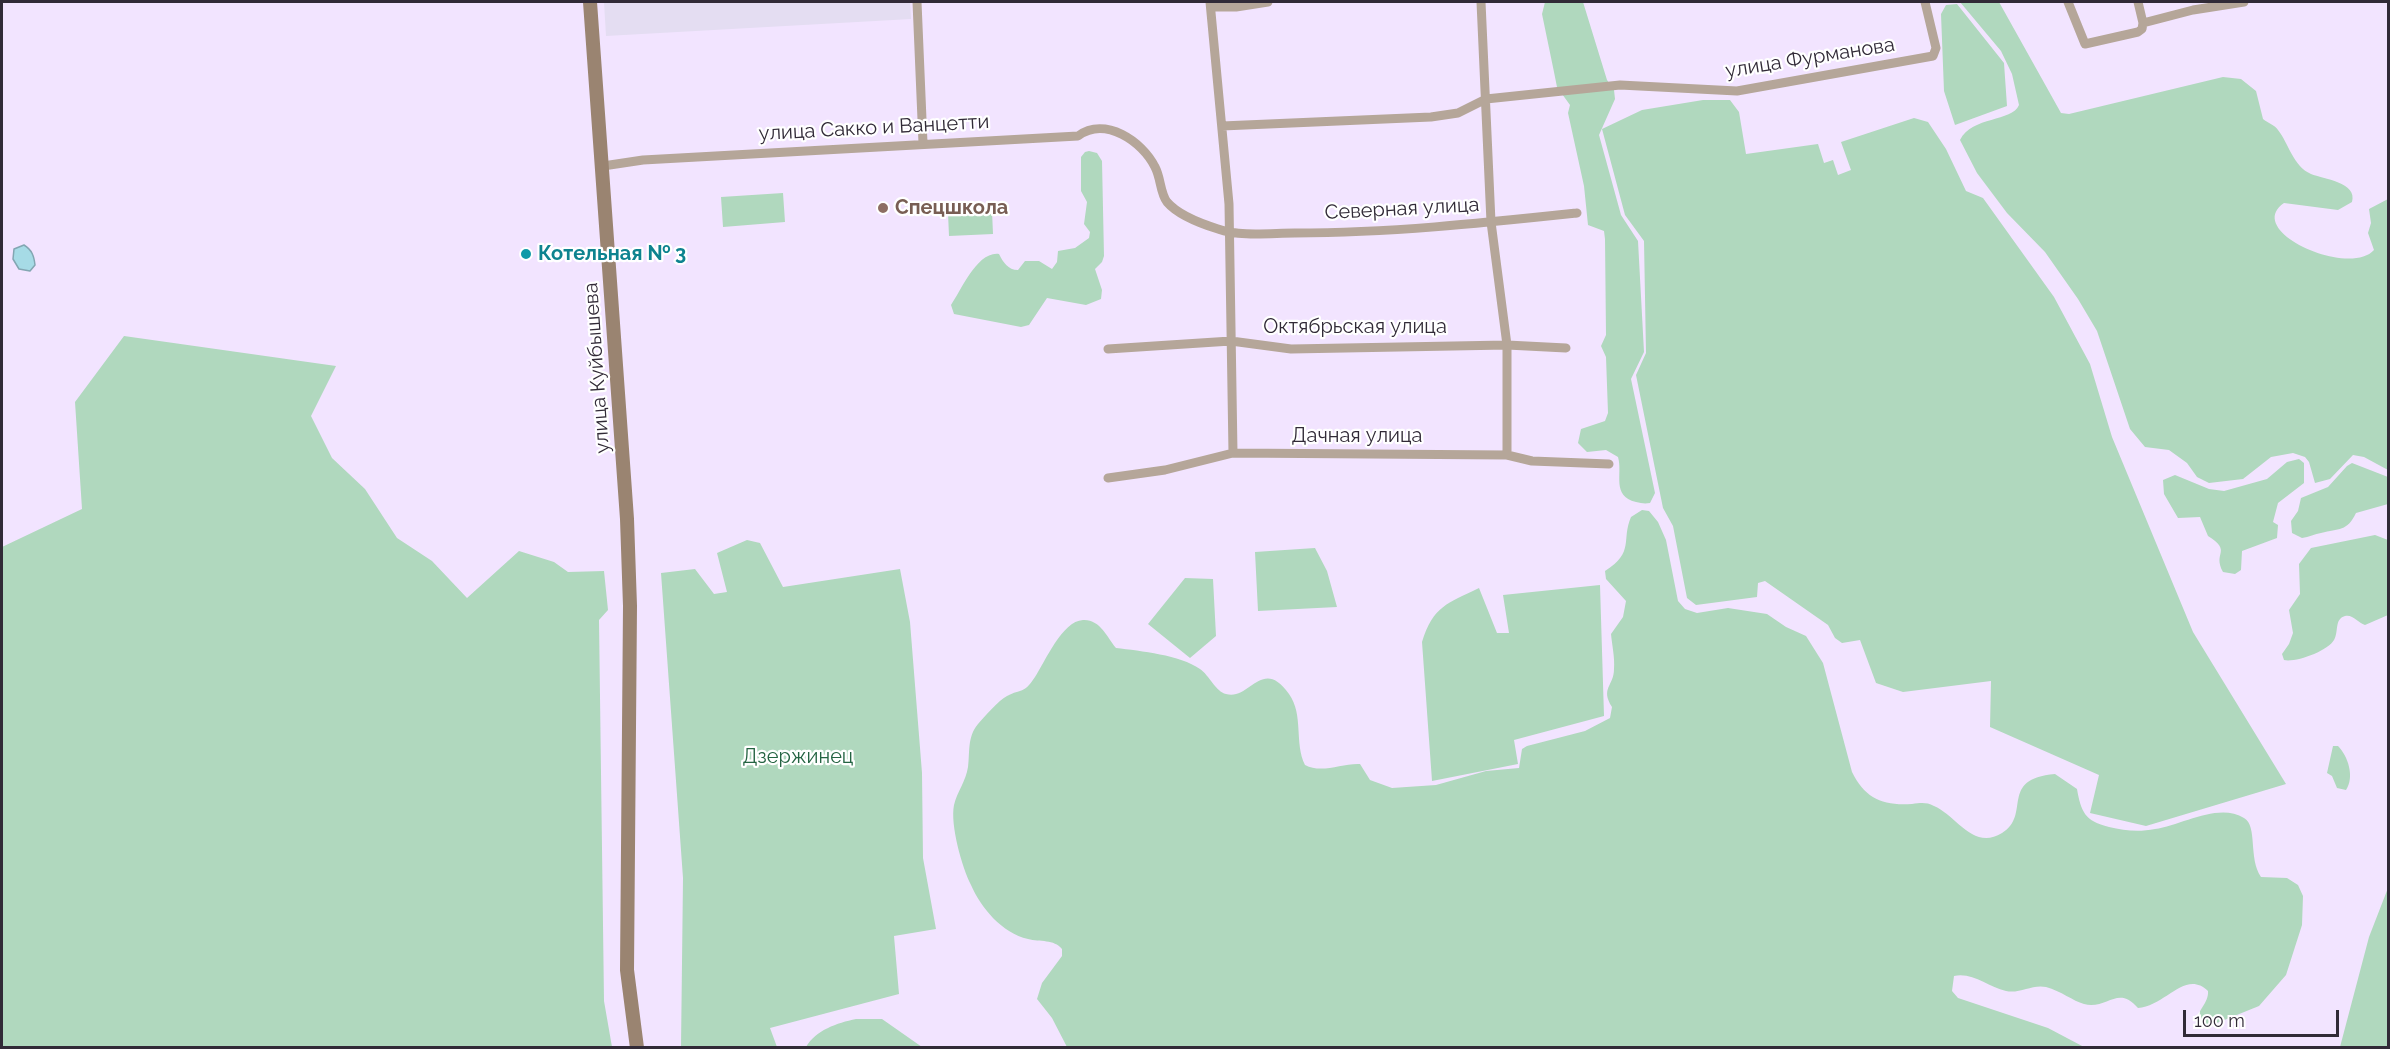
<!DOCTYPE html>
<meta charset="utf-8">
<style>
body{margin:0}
#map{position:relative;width:2390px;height:1049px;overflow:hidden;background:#f2e4ff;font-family:Raleway,sans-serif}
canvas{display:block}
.frame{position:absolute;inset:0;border:3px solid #312a37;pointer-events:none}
.scale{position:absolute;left:2183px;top:1010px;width:156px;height:27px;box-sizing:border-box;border:3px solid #312a37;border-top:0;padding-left:8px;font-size:18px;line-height:21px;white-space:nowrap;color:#312a37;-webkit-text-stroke:4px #fff;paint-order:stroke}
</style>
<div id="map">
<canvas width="2390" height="1049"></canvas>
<div class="frame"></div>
<div class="scale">100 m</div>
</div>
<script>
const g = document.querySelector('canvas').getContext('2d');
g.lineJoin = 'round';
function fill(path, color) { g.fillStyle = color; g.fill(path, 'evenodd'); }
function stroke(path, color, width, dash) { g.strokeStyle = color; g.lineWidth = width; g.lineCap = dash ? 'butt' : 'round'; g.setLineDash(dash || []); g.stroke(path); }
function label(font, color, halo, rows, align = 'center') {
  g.font = font + ' Raleway,sans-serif'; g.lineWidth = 4.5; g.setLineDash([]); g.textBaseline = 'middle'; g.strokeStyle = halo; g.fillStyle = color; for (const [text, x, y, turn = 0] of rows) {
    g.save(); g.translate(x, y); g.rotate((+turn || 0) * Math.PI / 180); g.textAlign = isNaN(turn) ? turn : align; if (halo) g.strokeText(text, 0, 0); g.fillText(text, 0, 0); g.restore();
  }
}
const medical = new Path2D(`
 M604,2H910L911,19L606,36Z`);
const green = new Path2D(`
 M1545,2H1583L1607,80L1614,90L1615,99L1599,135L1621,215L1638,241L1644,352L1631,379L1655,493L1650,503C1644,504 1641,503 1636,502C1611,496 1623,474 1618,457L1606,450L1587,452L1578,443L1581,429L1605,421L1608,413L1606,357L1601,346L1606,335L1605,239L1604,231L1588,225L1584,186L1568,113L1570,105L1557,87L1554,72L1542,14Z
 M1960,2H1999L2061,113L2069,114L2223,77L2241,79L2256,91L2263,119C2268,123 2275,125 2278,130C2289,144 2293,166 2311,174C2323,179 2358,182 2352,202L2338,210L2284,203C2243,231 2349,278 2374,250L2368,233L2371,223L2369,209L2388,199V470L2364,457L2353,455L2330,479L2315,483L2309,462L2305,457L2293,453L2271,457L2243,479L2209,483L2197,477L2187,463L2169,450L2145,447L2130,429L2097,331L2078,299L2045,252L2007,213L1977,173L1960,140C1972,116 2012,122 2019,105L2012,74L2001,51Z
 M1957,4L2004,63L2007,106L1955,125L1944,91L1941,14L1946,5Z
 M1703,100H1730L1739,112L1746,154L1818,144L1824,163L1833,160L1838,175L1851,170L1841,142L1914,118L1928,122L1946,149L1966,191L1983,198L2054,297L2090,364L2112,437L2193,632L2286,784L2146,826L2090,813L2099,775L1990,727L1991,681L1903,692L1876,683L1860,640L1842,643L1835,638L1828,625L1765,581L1758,583L1757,597L1696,605L1687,598L1673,526L1663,508L1636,375L1646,353L1644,241L1625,215L1602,129L1642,110Z
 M1089,151L1097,153L1102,161L1104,256L1102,262L1095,269L1102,290L1101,299L1086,305L1047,298L1029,325L1021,327L954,314L951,305C961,291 977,251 999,254C1003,262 1008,270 1018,270L1025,261H1039L1052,269L1057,262L1058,251L1075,248L1089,238L1090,232L1084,224L1087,202L1081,191V157L1085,152Z
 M783,193L785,222L723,227L721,197Z
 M992,211L993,234L949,236L948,213Z
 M124,336L336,366L311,416L332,458L365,489L397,538L432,561L467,598L519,551L554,562L568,572L604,571L608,610L599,620L604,1001L612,1047H2V547L82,509L75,402Z
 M2299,459L2304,463V483L2278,503L2273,522L2278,525L2277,538L2242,551L2241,570L2235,574L2223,572C2212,552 2233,552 2208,536L2200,517L2178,518L2164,494L2163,480L2175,475L2209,489L2224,491L2267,479L2287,462Z
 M2352,463L2388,477V504L2356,513C2347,532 2339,528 2321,533C2315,534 2309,537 2302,538L2292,533L2291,521L2298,511L2301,498L2328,487L2347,466Z
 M1642,510L1649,511L1658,522L1666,540L1678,601L1685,609L1697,613L1728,608L1767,614L1786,627L1806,636L1823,663L1852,772C1865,798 1882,806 1912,804C1921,803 1926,802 1934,806C1956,815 1973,851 2002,833C2032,815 1998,779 2055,774L2077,789C2081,812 2085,821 2109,827C2125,831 2140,832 2155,829C2182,825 2219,802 2244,818C2258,826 2248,858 2261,877L2287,878L2298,885L2303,896L2302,925L2286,975L2259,1006L2207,1027L2197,1022C2197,1010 2209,1003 2208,991C2185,969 2166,1006 2138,1008C2118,984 2107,1010 2084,1004C2073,1001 2061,991 2046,987C2032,984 2020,994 2006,991C1988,987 1973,972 1954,976L1952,991L1958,998L2048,1028L2084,1047H1067L1052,1018L1037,999L1042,983L1062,956V949C1054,939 1040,942 1028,939C1002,933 981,908 971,885C962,867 950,825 954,805C957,792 966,781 968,767C970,753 967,737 978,724C985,716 998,701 1007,696C1022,688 1023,695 1035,677C1045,662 1062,621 1083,620C1100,619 1107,637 1116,648C1141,651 1180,655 1200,669C1209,675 1216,692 1226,694C1250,701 1262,656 1289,694C1304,715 1294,743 1305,765C1322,774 1342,763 1360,764L1370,780L1392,788L1436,785L1486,771L1519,768L1522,749L1527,746L1585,731L1610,718L1612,707C1600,688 1614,686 1614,669C1615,658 1612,645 1611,634L1623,617L1626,601L1606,579L1605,571C1635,552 1621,540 1631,517Z
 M2375,535L2388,540V615L2365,625C2358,623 2353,614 2345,616C2334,619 2339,632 2334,640C2328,651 2295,663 2284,660L2282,654L2289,644L2293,633L2289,610L2300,594L2299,564L2311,548Z
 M747,540L760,543L783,587L900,569L910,622L922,773L923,858L936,929L894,936L899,994L770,1028L777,1047H681L683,878L661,573L695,569L714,594L727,592L717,553Z
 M1315,548L1327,571L1337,607L1258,611L1255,552Z
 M1185,578L1213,579L1216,636L1190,658L1148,624Z
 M1600,585L1604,716L1514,740L1518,764L1432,781L1422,642C1433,606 1448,603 1479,588L1497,633H1509L1503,595Z
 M2333,746H2338C2348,756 2355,777 2346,790L2337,788L2332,776L2327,773Z
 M2388,888V1047H2340L2369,937Z
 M856,1019H882L922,1047H806C816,1030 837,1023 856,1019Z`);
const water = new Path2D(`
 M24,245C32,250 34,256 35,265L30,271L19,269L13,259L14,249Z`);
const street = new Path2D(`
 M917,2L923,143
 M1210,2L1229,204L1233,453
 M1481,2L1491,222L1507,345V455
 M2068,2L2085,44L2138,32L2142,29L2143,23
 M2138,2L2143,23
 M1211,7H1236L1268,2
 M2143,23L2193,10L2244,2
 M1222,126L1431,117L1458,113L1486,99L1620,85L1737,91L1933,56L1936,48L1925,2
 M603,166L643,160L1078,136C1105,116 1142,141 1155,167C1161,178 1160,193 1167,202C1178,215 1202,224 1218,229C1241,237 1271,233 1295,233C1390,233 1483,223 1577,213
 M1108,349L1231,341L1291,349L1507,345L1566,348
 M1108,478L1165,470L1233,453L1507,455L1532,461L1609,464`);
const secondary = new Path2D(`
 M590,2L627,519L630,606L627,970L637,1048`);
const markers = [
 [883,208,6,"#8d6e63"],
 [526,254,6,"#0f9aa8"]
];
const streetNames = [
 ["улица Фурманова",1810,58,-9],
 ["улица Сакко и Ванцетти",874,128,-3],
 ["Северная улица",1402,209,-3],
 ["Октябрьская улица",1355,327],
 ["улица Куйбышева",597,368,-94],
 ["Дачная улица",1357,436]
];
const educationNames = [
 ["Спецшкола",895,208]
];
const cultureNames = [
 ["Котельная № 3",538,254]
];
const parkNames = [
 ["Дзержинец",798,757]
];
fill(medical, '#e4ddf2');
fill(green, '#b0d8be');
fill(water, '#a6dbe6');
stroke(water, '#83a6b2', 1.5);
stroke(street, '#b5a699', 9);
stroke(secondary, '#9a8471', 14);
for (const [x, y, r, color] of markers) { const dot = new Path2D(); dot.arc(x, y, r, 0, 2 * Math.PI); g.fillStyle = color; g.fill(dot); stroke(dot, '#fff', 2); }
label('20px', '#312a37', '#fff', streetNames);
label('bold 20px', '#785e54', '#fff', educationNames, 'left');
label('bold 20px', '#0d838f', '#fff', cultureNames, 'left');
label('20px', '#246442', '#fff', parkNames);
</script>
